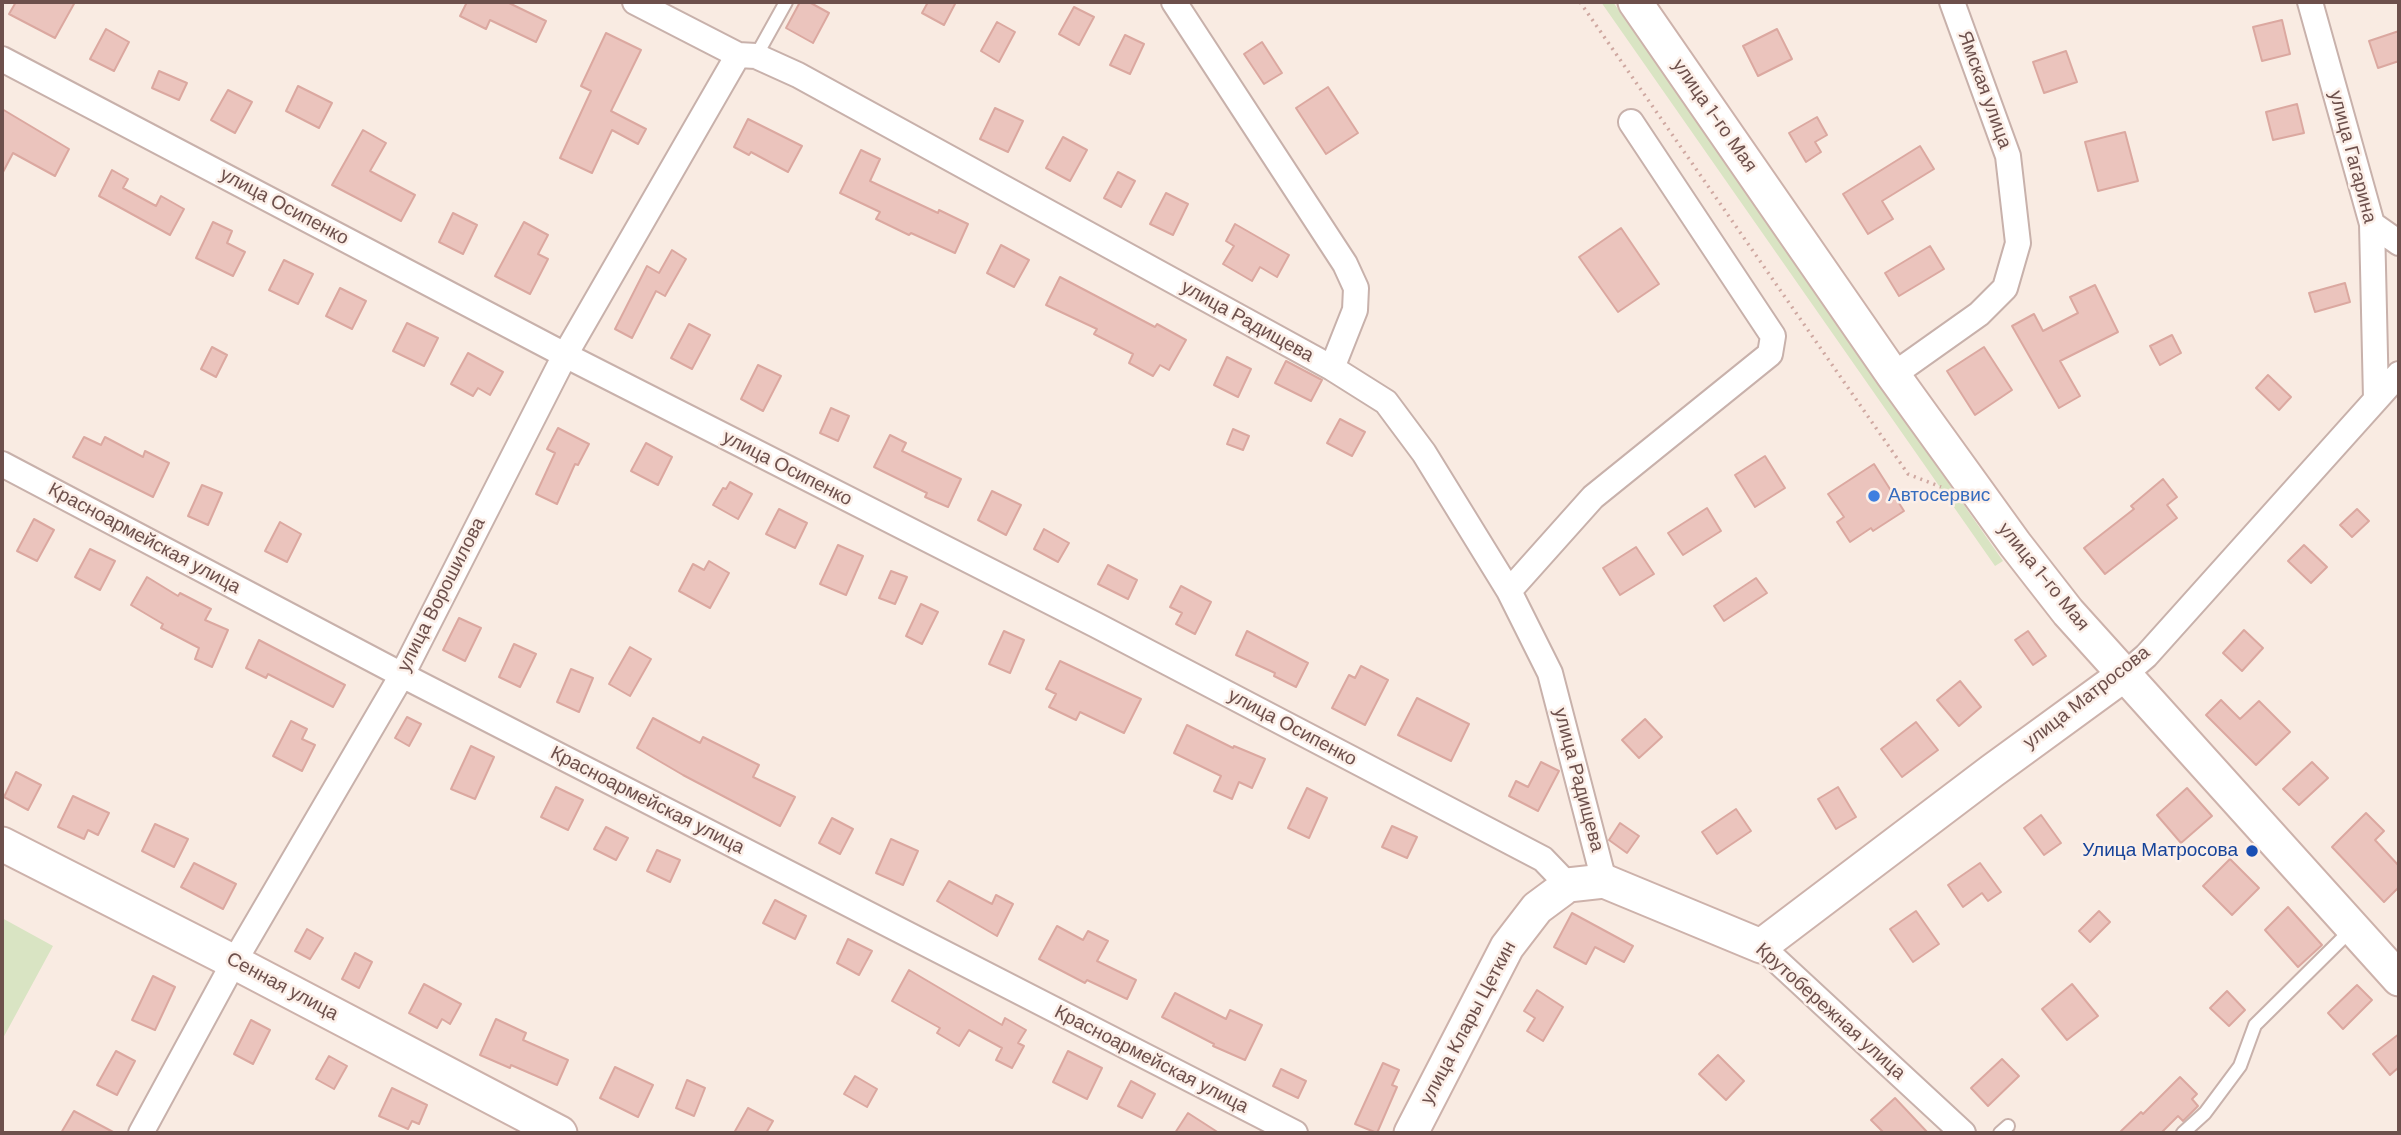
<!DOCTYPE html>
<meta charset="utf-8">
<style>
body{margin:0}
#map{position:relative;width:2401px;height:1135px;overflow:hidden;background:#f9ebe2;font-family:"DM Sans",sans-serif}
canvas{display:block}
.frame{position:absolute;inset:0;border:4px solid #6d504c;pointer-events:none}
</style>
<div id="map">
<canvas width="2401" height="1135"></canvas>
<div class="frame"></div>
</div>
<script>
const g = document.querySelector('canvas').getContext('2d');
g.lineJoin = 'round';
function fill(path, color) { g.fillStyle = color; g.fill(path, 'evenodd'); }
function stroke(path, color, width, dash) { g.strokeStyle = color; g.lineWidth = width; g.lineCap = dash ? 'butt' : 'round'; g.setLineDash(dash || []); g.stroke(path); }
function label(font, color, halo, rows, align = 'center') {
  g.font = font + ' "DM Sans",sans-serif'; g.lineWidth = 5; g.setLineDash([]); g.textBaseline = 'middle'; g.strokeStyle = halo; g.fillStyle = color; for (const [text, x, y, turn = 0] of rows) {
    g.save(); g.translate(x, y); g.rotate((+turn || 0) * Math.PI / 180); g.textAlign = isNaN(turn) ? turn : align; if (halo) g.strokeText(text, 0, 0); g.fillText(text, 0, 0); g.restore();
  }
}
const green = new Path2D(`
 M1601,2H1613L2003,561L1995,566Z
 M2,918L53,946L2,1040Z`);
const building = new Path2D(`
 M16,2H75L55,38L9,14Z
 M467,2H507L546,21L536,42L490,20L486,29L460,16Z
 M800,2H809L829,13L813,43L786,28Z
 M928,2H956L944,25L922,13Z
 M1074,7L1094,17L1079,45L1059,34Z
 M2282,20L2290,54L2262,61L2253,27Z
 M997,22L1015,32L999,62L981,51Z
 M106,29L129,42L114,71L90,59Z
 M1777,29L1792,59L1758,76L1743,46Z
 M2399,31V61L2378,68L2369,41Z
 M606,33L641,50L611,111L646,129L638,144L612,130L592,173L560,158L591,91L581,86Z
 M1125,35L1144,44L1130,74L1110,65Z
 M1262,42L1282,73L1264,84L1244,54Z
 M2066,51L2077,82L2044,93L2033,62Z
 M159,71L187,83L179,100L152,88Z
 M298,86L332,103L319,128L286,111Z
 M1328,87L1358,133L1326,154L1296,108Z
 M228,90L252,102L235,133L211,120Z
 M2297,104L2304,133L2273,140L2266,112Z
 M995,108L1023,121L1008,152L980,139Z
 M2,109L69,149L55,176L13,153L2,174Z
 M1817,117L1827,135L1815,142L1821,152L1806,162L1789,133Z
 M748,119L802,146L788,172L751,152L749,155L734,147Z
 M363,130L386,143L370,171L415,195L401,221L332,185Z
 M2125,132L2138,181L2098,191L2085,142Z
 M1063,137L1087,150L1070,181L1046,168Z
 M1920,146L1934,169L1882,201L1893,219L1868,234L1843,194Z
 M861,150L880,159L870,181L938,213L939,210L968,224L955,253L911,233L909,235L876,219L880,212L840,193Z
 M112,170L128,179L123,188L156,206L161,196L184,209L170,235L99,196Z
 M1118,172L1135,181L1121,207L1104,198Z
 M1166,193L1188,204L1173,235L1150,224Z
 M453,213L477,225L463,254L439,242Z
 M213,222L232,231L227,243L245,252L233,276L196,258Z
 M524,222L548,235L538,254L548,259L530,294L495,276Z
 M1235,224L1289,255L1277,277L1260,267L1252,281L1223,264L1234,246L1226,241Z
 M1621,228L1659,284L1618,312L1579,257Z
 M1001,245L1029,260L1014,287L987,273Z
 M1930,246L1944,269L1899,296L1885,273Z
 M672,250L686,259L665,296L656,291L632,338L615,329L647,266L659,273Z
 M284,260L313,274L298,304L269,290Z
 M1060,277L1155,327L1157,324L1186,340L1169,370L1160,365L1153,376L1129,363L1133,354L1094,334L1097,329L1046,305Z
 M2345,283L2350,302L2315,312L2309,293Z
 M2095,285L2118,332L2060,361L2080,396L2059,408L2012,326L2034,314L2043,331L2078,313L2070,297Z
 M340,288L366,301L352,329L326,316Z
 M407,323L438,338L424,366L393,351Z
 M689,324L710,335L692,369L671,358Z
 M2172,335L2181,353L2160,365L2150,346Z
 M212,347L227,355L216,377L201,369Z
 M1984,347L2012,390L1975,415L1947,371Z
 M468,353L503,372L490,395L478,388L473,396L451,384Z
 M1227,357L1251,369L1238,397L1214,385Z
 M1286,361L1322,380L1311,401L1275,383Z
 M758,365L781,376L763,411L741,399Z
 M2268,375L2291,397L2279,410L2256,388Z
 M831,408L849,416L838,441L820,433Z
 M1340,419L1365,432L1352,456L1327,443Z
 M558,428L589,444L578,465L575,464L557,504L536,494L555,453L547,449Z
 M1233,429L1249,436L1243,450L1227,444Z
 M890,435L906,443L902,451L961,479L948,507L925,497L927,493L874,467Z
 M84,437L101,445L105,437L143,457L145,451L169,463L153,497L73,457Z
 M646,443L672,457L658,485L631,471Z
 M1765,456L1785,488L1755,507L1735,475Z
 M1874,464L1904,511L1873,531L1871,528L1850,542L1837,522L1844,517L1828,494Z
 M2163,479L2177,497L2167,505L2177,518L2105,574L2084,548L2134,509L2131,506Z
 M730,482L752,494L738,519L713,505L723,488L726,489Z
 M202,485L222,493L208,525L188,516Z
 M992,491L1021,505L1006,535L978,520Z
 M1707,508L1721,531L1683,555L1668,533Z
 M779,509L807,523L795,548L766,534Z
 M2357,509L2369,521L2352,537L2340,525Z
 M34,519L54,530L37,561L17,551Z
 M280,522L301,534L287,562L265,551Z
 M1044,529L1069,543L1058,562L1034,549Z
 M838,545L863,556L846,595L820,584Z
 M2304,545L2327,567L2311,583L2288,561Z
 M1636,547L1654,574L1620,595L1603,568Z
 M90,549L115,561L100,590L75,577Z
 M709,561L729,573L710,608L679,591L693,564L704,570Z
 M1108,565L1137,580L1128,599L1098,584Z
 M891,571L907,577L895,604L879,598Z
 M147,577L178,596L180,593L211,609L205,620L228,630L212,667L195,659L199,648L161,628L163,624L131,605Z
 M1756,578L1767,593L1724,621L1714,606Z
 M1181,586L1211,602L1195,634L1176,624L1182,613L1170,607Z
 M921,604L938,612L922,644L906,636Z
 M459,618L481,628L465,661L443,650Z
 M2244,630L2263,648L2242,671L2223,653Z
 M1004,631L1024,640L1010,673L989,664Z
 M1247,631L1308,663L1296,687L1274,676L1275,673L1236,655Z
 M2028,631L2046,656L2033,665L2015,640Z
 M259,640L345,685L333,707L268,674L266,678L246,668Z
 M514,644L536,654L520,687L499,677Z
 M630,647L651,659L630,696L609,684Z
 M1060,661L1141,699L1124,733L1080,712L1076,720L1049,707L1056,694L1046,689Z
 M1361,666L1388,680L1365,725L1332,708L1349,675L1355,678Z
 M571,669L593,678L579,712L557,702Z
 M1960,681L1981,707L1959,726L1937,700Z
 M1417,698L1469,724L1451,761L1398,735Z
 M2221,700L2240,719L2259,701L2290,732L2256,765L2206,715Z
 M407,717L421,724L409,746L395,738Z
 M653,718L700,743L703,737L759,765L753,777L795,797L780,826L683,775L637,748Z
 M1645,719L1662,737L1639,758L1622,740Z
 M291,721L307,729L302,739L315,745L302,771L273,756Z
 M1916,722L1938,750L1902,777L1881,749Z
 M1187,725L1233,748L1234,746L1265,759L1252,788L1239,782L1232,799L1214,791L1221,776L1174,753Z
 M471,746L494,757L475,799L451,789Z
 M1541,762L1559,771L1538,811L1509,796L1516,781L1528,787Z
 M2312,762L2328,778L2299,805L2283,789Z
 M16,772L41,785L28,810L4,797Z
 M556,787L583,800L568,830L541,817Z
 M1838,787L1856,817L1836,829L1818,799Z
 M1307,788L1327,798L1309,838L1288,828Z
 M2187,788L2212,816L2181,843L2157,815Z
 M73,796L109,813L98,835L88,830L84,839L58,827Z
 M1736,809L1751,831L1717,854L1702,832Z
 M2366,813L2384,831L2375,840L2399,866V887L2384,902L2332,847Z
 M2041,815L2061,843L2044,855L2024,828Z
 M832,818L853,829L840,854L819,843Z
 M1620,823L1639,836L1627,853L1609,840Z
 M155,824L188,839L174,867L142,851Z
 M1392,826L1417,837L1407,858L1382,847Z
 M606,827L628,838L616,860L594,849Z
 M891,839L918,851L903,885L876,873Z
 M657,850L680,860L670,882L647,871Z
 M2230,859L2259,888L2232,915L2203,886Z
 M194,863L236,884L223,909L181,887Z
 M1980,863L2001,892L1988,901L1982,893L1963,907L1948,885Z
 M949,881L992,904L996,895L1013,904L997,936L937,901Z
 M775,900L806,916L795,939L763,923Z
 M2288,907L2322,945L2298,967L2265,930Z
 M1916,911L1939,944L1913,962L1890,929Z
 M2099,911L2110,922L2090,942L2079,931Z
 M1572,913L1633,946L1624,962L1595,947L1586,964L1554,947Z
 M1057,926L1083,940L1088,931L1108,941L1097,961L1136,980L1127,999L1087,980L1085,983L1039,959Z
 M307,929L323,938L310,959L295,951Z
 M848,939L872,951L859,975L837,963Z
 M355,953L372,962L359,988L342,979Z
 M909,970L1002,1025L1005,1018L1026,1030L1018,1043L1024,1046L1012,1068L996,1060L1002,1048L969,1030L959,1046L937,1033L940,1028L892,1001Z
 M153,976L175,987L155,1030L132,1020Z
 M424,984L461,1004L450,1024L442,1019L437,1028L409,1013Z
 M2072,984L2098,1016L2067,1040L2042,1009Z
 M2357,985L2372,1000L2343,1029L2328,1013Z
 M1537,990L1563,1007L1543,1041L1527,1031L1535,1018L1524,1011Z
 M2227,991L2245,1010L2229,1026L2210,1008Z
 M1175,993L1226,1019L1230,1010L1262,1025L1245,1060L1213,1046L1214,1044L1162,1017Z
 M496,1019L526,1033L523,1040L568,1060L557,1085L511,1065L510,1068L480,1055Z
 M251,1020L270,1030L253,1064L234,1054Z
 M2399,1034V1067L2390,1075L2373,1054Z
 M116,1051L135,1061L117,1095L97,1085Z
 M1068,1051L1102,1068L1087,1099L1053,1082Z
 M1718,1055L1744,1081L1726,1100L1699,1074Z
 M329,1056L347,1066L334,1089L316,1079Z
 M2002,1059L2019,1076L1988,1106L1971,1088Z
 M1383,1063L1399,1070L1392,1085L1397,1087L1377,1133L1355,1124Z
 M615,1067L653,1085L638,1117L600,1098Z
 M1281,1069L1306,1081L1298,1098L1273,1086Z
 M855,1076L877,1089L867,1107L844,1094Z
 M2180,1077L2197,1094L2192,1099L2198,1106L2183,1121L2178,1116L2161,1133H2119L2141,1112L2143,1114Z
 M687,1080L705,1088L694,1116L676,1108Z
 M1131,1081L1155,1094L1142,1118L1118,1106Z
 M392,1088L427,1105L419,1124L412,1121L408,1129L379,1116Z
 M1895,1098L1928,1133H1884L1871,1120Z
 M748,1108L773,1121L766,1133H734Z
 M74,1111L115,1133H61Z
 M1188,1113L1219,1133H1175Z`);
const path = new Path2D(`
 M1580,2L1908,474L1941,487`);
const lane = new Path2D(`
 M756,56L786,2
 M2000,1133L2008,1126
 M2183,1133L2205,1113L2240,1066L2255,1025L2352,929`);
const street = new Path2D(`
 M635,2L738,55L756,56L798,75L1332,368L1386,402L1424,453L1509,591L1550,673L1604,881
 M1174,2L1345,264L1356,288L1355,310L1332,368
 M2310,2L2372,224L2376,399
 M2,59L565,355L1096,625L1543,859L1568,885
 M2372,224L2399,243
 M1893,375L1979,314L2005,288L2018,243L2008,156L1952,2
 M2,464L402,675L1295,1133
 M1509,591L1593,497L1770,354L1773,336L1631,122
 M2125,674L2146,656L2399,374
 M1761,946L1963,1133
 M141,1133L234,962L402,675L565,355L738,55`);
const secondary = new Path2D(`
 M1635,2L1893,375L2015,544L2068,612L2399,979
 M2,844L234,962L560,1133
 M1411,1133L1507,947L1537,908L1568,885L1604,881L1761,946L1992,771L2125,674`);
const markers = [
 [1874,496,7,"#3f7fe0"],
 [2252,851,7,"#1a4fb4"]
];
const streetNames = [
 ["Ямская улица",1984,90,70],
 ["улица 1-го Мая",1714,116,55],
 ["улица Гагарина",2352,157,75],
 ["улица Осипенко",284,207,28],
 ["улица Радищева",1247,322,29],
 ["улица Осипенко",787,469,27],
 ["Красноармейская улица",144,539,28],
 ["улица 1-го Мая",2043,577,51],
 ["улица Ворошилова",442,595,-63],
 ["улица Матросова",2087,698,-38],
 ["улица Осипенко",1292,728,28],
 ["улица Радищева",1578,780,75],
 ["Красноармейская улица",647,801,27],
 ["Сенная улица",282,987,28],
 ["Крутобережная улица",1830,1012,42],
 ["улица Клары Цеткин",1469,1023,-62],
 ["Красноармейская улица",1151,1060,27]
];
const shopNames = [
 ["Автосервис",1888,496]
];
const transitNames = [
 ["Улица Матросова",2238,851]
];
fill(green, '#d9e4c3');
fill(building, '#ebc4bd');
stroke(building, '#dba8a0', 2);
stroke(lane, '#c8b1ab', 16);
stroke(street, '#c8b1ab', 28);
stroke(secondary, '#cdb2ab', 37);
stroke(path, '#cfa8a1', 3.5, [2, 5]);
stroke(lane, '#fff', 12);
stroke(street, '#fff', 24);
stroke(secondary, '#fff', 33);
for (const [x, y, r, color] of markers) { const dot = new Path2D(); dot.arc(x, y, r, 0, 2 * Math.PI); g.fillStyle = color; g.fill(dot); stroke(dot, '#fcefe8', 2.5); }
label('19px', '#6d504c', '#fcefe8', streetNames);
label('19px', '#366cbe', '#fcefe8', shopNames, 'left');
label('19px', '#164399', '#fcefe8', transitNames, 'right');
</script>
